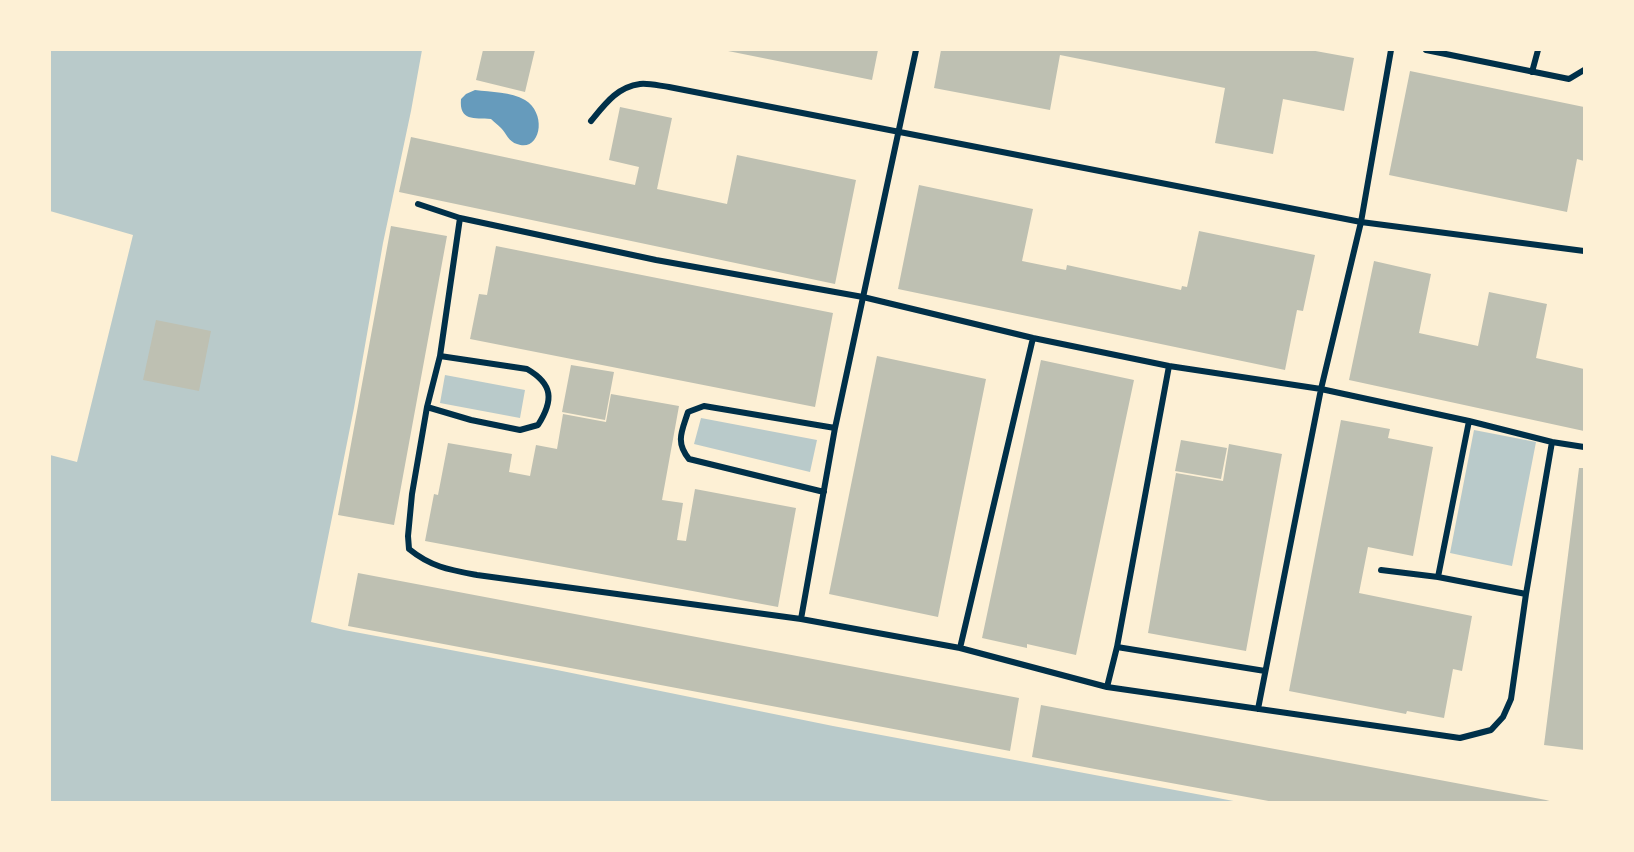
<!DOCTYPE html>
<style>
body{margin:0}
#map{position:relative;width:1634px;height:852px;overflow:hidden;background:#fdf0d5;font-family:"Roboto Serif",serif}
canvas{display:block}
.frame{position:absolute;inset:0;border:51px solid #fdf0d5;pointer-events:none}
</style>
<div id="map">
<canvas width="1634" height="852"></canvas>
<div class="frame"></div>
</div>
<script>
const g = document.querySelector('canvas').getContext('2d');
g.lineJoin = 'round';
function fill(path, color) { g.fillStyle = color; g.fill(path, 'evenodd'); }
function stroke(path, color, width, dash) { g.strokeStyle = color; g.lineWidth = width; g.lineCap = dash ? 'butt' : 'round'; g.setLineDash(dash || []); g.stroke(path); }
const green = new Path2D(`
 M50,50H422L411,111L383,243L354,408L311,622L344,630L552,669L833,726L1239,802H50V455L77,462L133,235L50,211Z
 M445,375L525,390L520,418L440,403Z
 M701,418L817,440L810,472L694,444Z
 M1474,430L1536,442L1512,566L1450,553Z`);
const water = new Path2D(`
 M475,90C491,92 511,92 525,100C548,114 540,153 517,144C509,142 506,133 501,128C498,125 494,122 491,119C474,118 459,121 461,99L466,94Z`);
const building = new Path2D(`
 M483,50H535L525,92L476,80Z
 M941,50H1310L1354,58L1344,111L1283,99L1273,154L1215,143L1225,88L1060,55L1050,110L934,88Z
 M728,51V50H878L872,80Z
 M1410,71L1584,107V161L1577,159L1567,212L1389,175Z
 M620,107L672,118L657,189L727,204L737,155L856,180L835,284L399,192L411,137L635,185L639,167L609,160Z
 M919,185L1033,209L1022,261L1066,270L1067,265L1181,290L1182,286L1187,287L1199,231L1315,255L1303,311L1297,310L1285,370L898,289Z
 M391,226L447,236L394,525L338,515Z
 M496,246L833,313L815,407L470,339L479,294L487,295Z
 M1374,261L1431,274L1419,333L1478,346L1489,292L1547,304L1536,358L1584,369V431L1349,380Z
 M156,320L211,331L199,391L143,380Z
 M877,356L986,379L938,617L829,594Z
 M1041,360L1134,380L1076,655L1027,644V648L982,638Z
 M571,365L614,372L605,420L562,412Z
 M611,394L679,406L662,500L683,503L677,540L686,541L695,489L796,508L778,607L425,541L434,494L438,495L448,443L512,454L509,472L530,476L536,445L557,449L563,414L606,422Z
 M1341,420L1390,429L1388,438L1433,447L1413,556L1368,547L1359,593L1472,616L1462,671L1453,669L1444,718L1407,711L1406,714L1289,691Z
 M1181,440L1227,448L1221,479L1175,471Z
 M1229,444L1282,454L1246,651L1148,633L1176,473L1223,481Z
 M1579,468H1584V750L1544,745Z
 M358,573L1019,698L1010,751L348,626Z
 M1041,705L1546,800L1553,802H1274L1095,769L1032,757Z`);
const minor = new Path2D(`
 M1426,50L1569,79L1584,70
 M1532,72L1538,50
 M591,121C605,104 617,87 640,84C649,83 660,86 669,87L1361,222L1584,251
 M418,204L460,218L656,260L863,297L1033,338L1169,366L1321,389L1469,421L1552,442L1584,447
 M460,218L440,356L427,407L412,494L408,536L409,549C431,567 450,570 477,575L801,619L960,648L1033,338
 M427,407L471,420L520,430L538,425C554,400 553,384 527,369L440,356
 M824,492L689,459C675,442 682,431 688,412L704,406L835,428
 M1381,570L1438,577L1526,594
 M1438,577L1469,421
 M801,619L835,428L916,50
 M1117,647L1265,671
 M960,648L1107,687L1460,738L1491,730L1503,717L1511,699L1526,594L1552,442
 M1107,687L1117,647L1169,366
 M1258,709L1321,389L1361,222L1391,50`);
fill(green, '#b9caca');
fill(water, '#669bbc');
fill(building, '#bec0b2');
stroke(minor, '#003049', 6);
</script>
